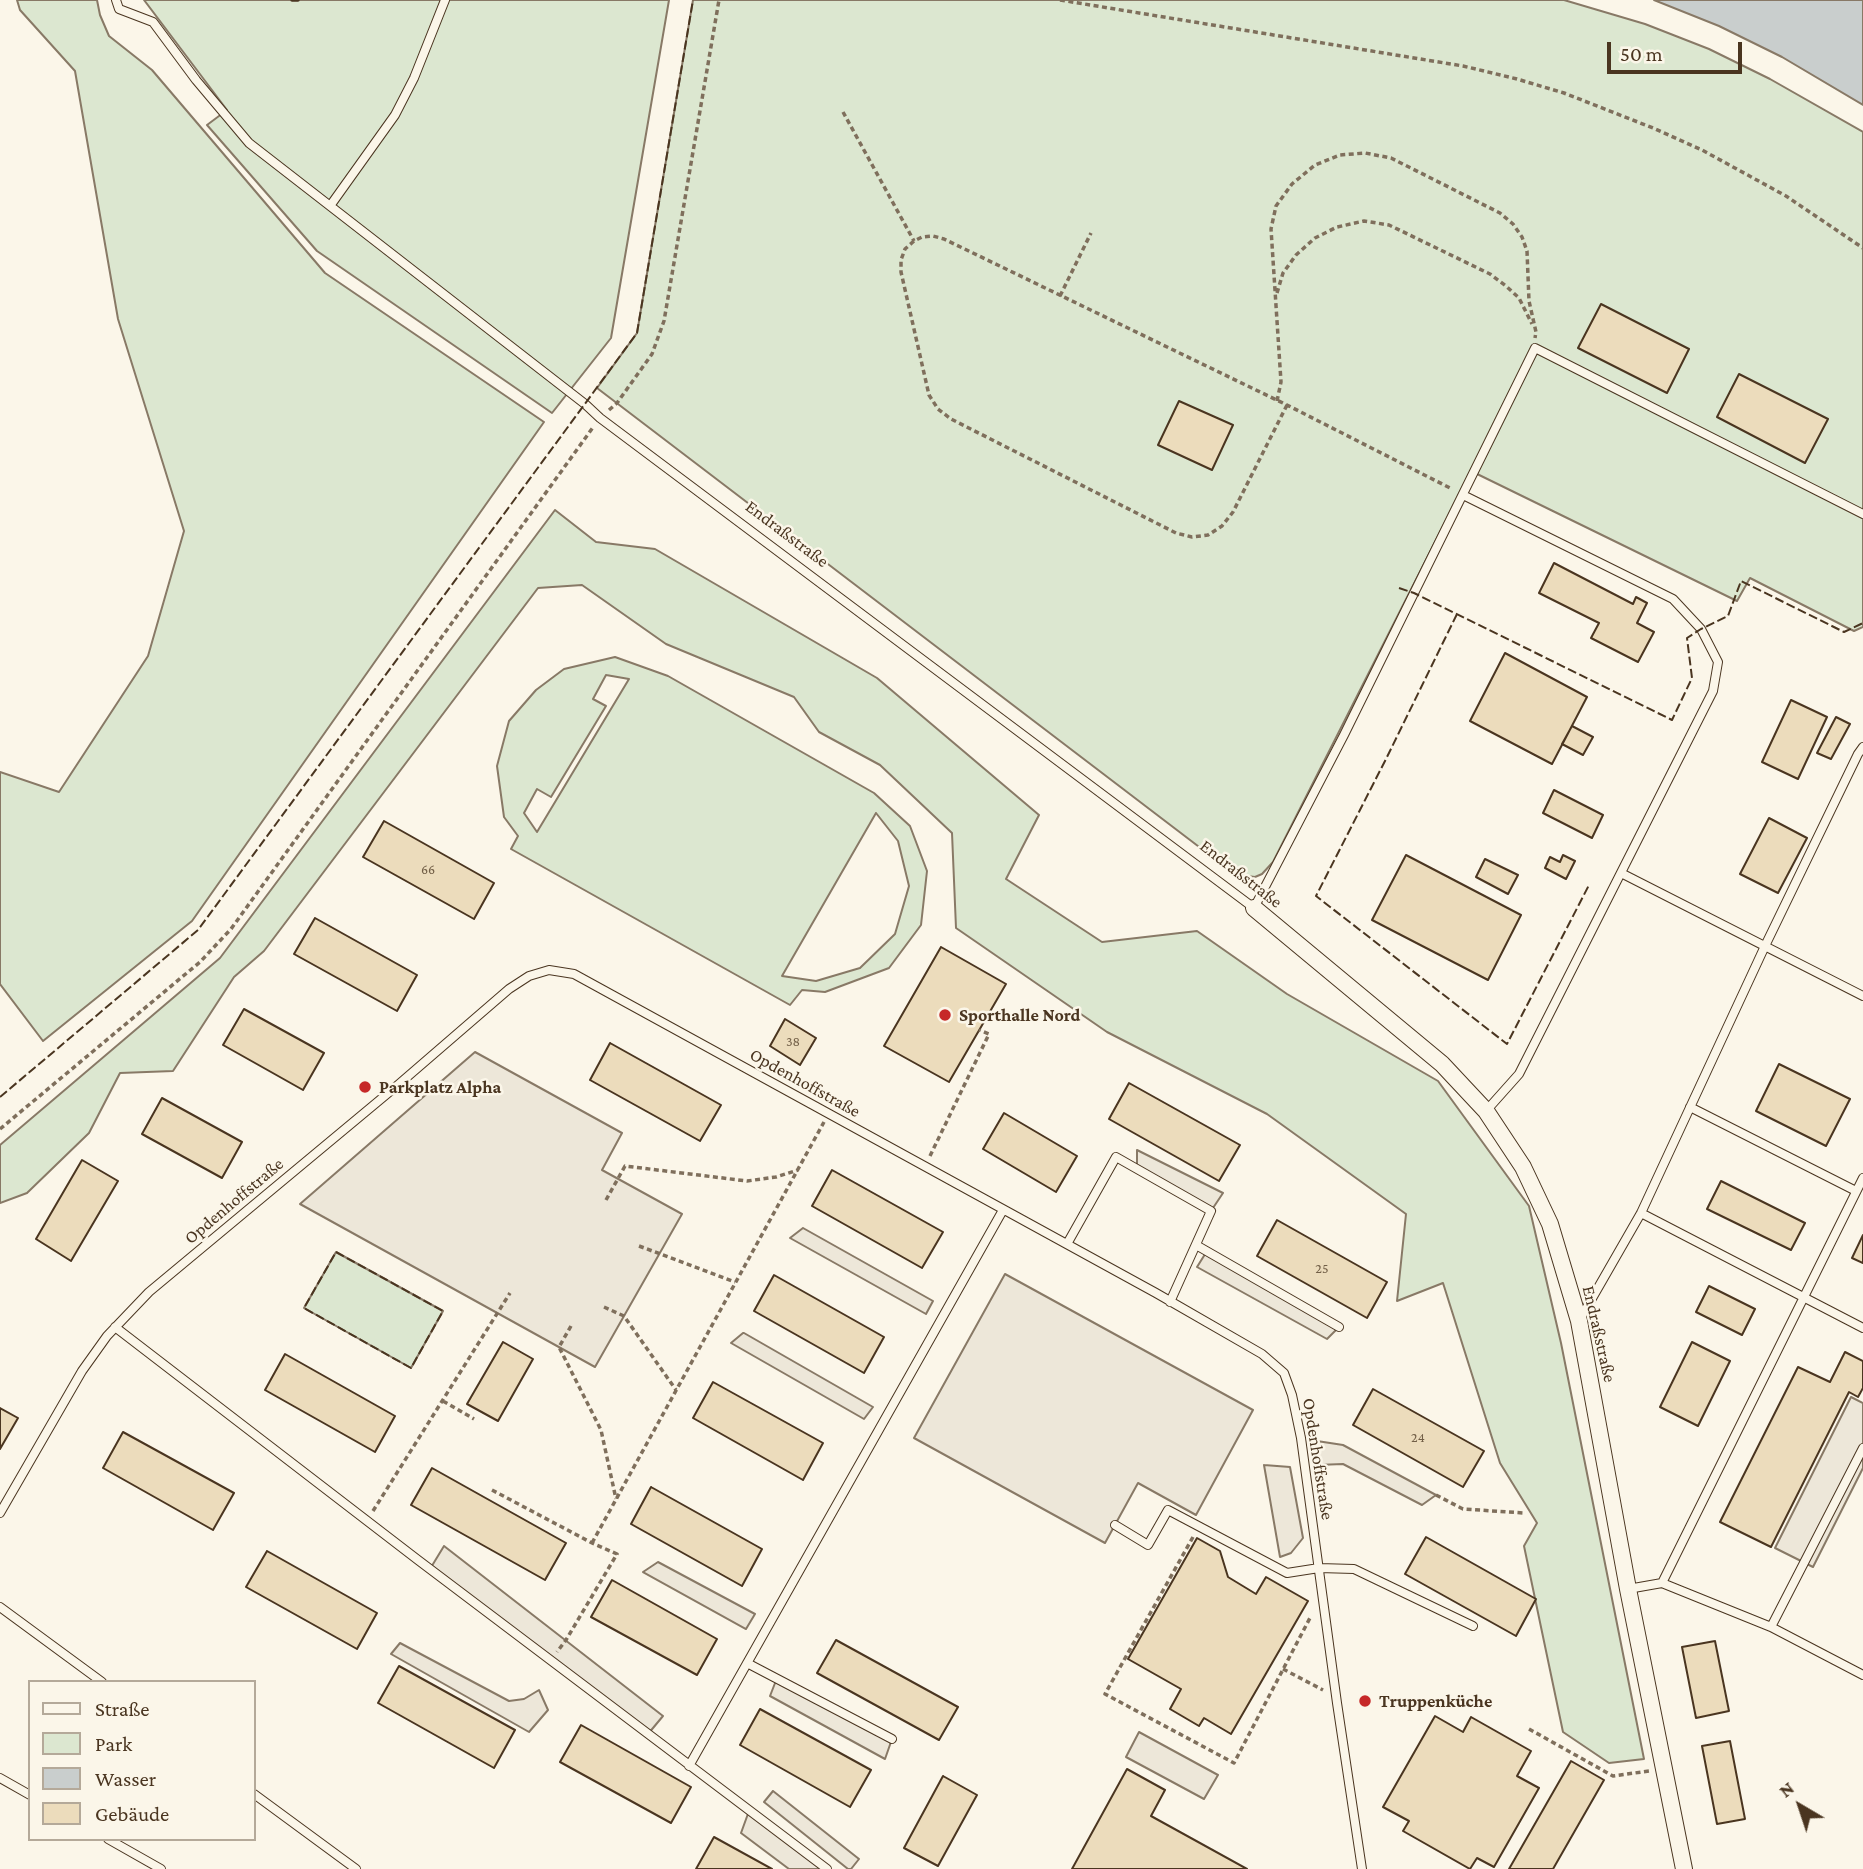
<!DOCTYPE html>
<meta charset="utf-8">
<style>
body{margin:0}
#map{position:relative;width:1863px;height:1869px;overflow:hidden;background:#fbf6e9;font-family:"Crimson Pro",serif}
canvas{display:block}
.legend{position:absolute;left:28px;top:1680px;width:228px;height:161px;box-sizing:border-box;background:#fbf6e9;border:2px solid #b4a999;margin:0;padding:9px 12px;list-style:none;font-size:21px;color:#4a3520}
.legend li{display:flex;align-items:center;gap:14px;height:35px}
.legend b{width:35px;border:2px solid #b4a999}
.north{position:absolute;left:1765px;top:1771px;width:70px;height:70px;-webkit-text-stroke:5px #fbf6e9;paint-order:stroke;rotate:321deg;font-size:19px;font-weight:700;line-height:28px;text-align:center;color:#4a3520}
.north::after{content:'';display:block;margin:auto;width:24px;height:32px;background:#4a3520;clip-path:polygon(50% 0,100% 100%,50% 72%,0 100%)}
.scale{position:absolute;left:1607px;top:42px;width:135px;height:32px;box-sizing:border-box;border:4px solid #4a3520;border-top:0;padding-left:9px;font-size:21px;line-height:24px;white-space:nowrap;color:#4a3520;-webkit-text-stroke:5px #fbf6e9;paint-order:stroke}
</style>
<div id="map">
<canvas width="1863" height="1869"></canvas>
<ul class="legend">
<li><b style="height:9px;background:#fbf6e9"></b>Straße</li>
<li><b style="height:19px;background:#dce7d0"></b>Park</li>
<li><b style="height:19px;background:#c9cecd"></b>Wasser</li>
<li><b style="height:19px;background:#ecdcbc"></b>Gebäude</li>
</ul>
<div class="north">N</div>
<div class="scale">50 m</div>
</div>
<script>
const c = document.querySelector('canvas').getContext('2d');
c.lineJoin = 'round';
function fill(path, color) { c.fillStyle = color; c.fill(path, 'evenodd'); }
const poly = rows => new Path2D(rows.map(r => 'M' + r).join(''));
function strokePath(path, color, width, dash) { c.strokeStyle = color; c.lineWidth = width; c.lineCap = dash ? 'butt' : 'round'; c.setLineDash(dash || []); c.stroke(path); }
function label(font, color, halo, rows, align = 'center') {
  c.font = font + ' "Crimson Pro",serif'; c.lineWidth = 5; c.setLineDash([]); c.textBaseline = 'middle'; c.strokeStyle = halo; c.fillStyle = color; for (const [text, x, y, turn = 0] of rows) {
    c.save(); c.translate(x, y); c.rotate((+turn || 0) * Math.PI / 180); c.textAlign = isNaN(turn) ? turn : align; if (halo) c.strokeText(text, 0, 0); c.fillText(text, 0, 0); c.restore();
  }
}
const green = poly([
 [17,0,97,0,100,15,109,36,152,70,325,273,544,422,192,921,43,1041,0,984,0,772,59,792,148,656,184,531,118,319,75,71,20,10,17,0],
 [144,0,669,0,611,338,552,413,317,251,207,125,227,110,144,0],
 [693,0,1564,0,1645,24,1709,49,1770,79,1863,132,1863,627,1854,631,1750,578,1737,601,1471,471,1273,862,1262,874,1255,877,1239,875,1232,872,597,388,637,333,693,0],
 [555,510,596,542,655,549,877,678,1039,815,1006,879,1102,942,1197,931,1287,994,1438,1081,1529,1206,1561,1343,1644,1759,1609,1763,1563,1732,1524,1546,1537,1523,1500,1463,1443,1283,1397,1301,1406,1214,1267,1114,1107,1032,956,928,952,833,880,765,819,732,794,697,666,644,582,585,538,588,264,951,234,977,173,1071,120,1073,89,1133,27,1193,0,1203,0,1145,220,958,555,510],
 [615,657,668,676,874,793,910,826,927,871,921,925,889,968,825,992,802,990,790,1005,511,849,518,836,504,817,497,766,509,721,536,690,564,669,615,657],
 [606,675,629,679,537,832,524,813,537,789,551,797,606,706,593,699,606,675],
 [876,813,898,841,909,886,895,934,860,968,816,981,782,976,876,813],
 [336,1252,443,1311,411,1368,304,1308,336,1252]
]);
const parking = poly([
 [475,1052,622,1133,602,1170,682,1214,595,1367,300,1204,475,1052],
 [1137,1150,1223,1193,1211,1211,1137,1169,1137,1150],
 [803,1228,933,1301,926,1314,790,1238,803,1228],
 [1207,1251,1339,1327,1327,1339,1197,1267,1207,1251],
 [1005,1274,1253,1410,1196,1515,1138,1483,1105,1543,914,1438,1005,1274],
 [743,1333,744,1333,873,1407,864,1419,731,1343,743,1333],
 [1851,1397,1863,1403,1863,1468,1813,1567,1775,1548,1851,1397],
 [1317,1441,1343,1445,1436,1495,1422,1505,1343,1464,1317,1465,1317,1441],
 [1264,1465,1290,1467,1303,1538,1291,1553,1280,1557,1264,1465],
 [444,1546,663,1716,648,1734,430,1569,444,1546],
 [658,1562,755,1614,746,1629,643,1572,658,1562],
 [400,1643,509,1701,524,1699,539,1690,548,1710,529,1732,391,1654,400,1643],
 [777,1678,892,1739,885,1759,770,1696,777,1678],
 [1139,1732,1218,1775,1204,1799,1126,1757,1139,1732],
 [773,1791,859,1859,851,1869,848,1869,764,1802,773,1791],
 [749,1811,827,1869,789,1869,741,1833,749,1811]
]);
const water = poly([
 [1654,0,1863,0,1863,105,1782,57,1719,26,1654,0]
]);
const building = poly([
 [1601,304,1689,349,1667,393,1578,348,1601,304],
 [1739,374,1828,419,1805,463,1717,417,1739,374],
 [1179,401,1233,425,1212,470,1158,445,1179,401],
 [1554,563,1633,604,1636,597,1647,603,1637,623,1654,632,1638,662,1591,638,1599,623,1539,593,1554,563],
 [1505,653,1587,697,1552,764,1470,721,1505,653],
 [1791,700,1827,717,1798,779,1762,762,1791,700],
 [1836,717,1850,724,1831,759,1817,753,1836,717],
 [1572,726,1593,737,1583,755,1562,744,1572,726],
 [1554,790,1603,815,1592,838,1543,813,1554,790],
 [1769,818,1807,838,1778,893,1740,874,1769,818],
 [384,821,494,883,474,919,363,857,384,821],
 [1406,855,1521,915,1488,980,1372,920,1406,855],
 [1563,855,1575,861,1566,879,1545,868,1550,857,1560,862,1563,855],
 [1485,859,1518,875,1508,894,1476,877,1485,859],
 [315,918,417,975,397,1011,294,954,315,918],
 [941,947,1006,984,949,1082,884,1046,941,947],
 [244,1009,324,1053,303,1090,223,1045,244,1009],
 [785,1019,816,1038,800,1065,770,1046,785,1019],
 [610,1043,721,1105,700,1141,590,1080,610,1043],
 [1779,1064,1850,1099,1826,1146,1756,1111,1779,1064],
 [1129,1083,1240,1145,1219,1181,1109,1119,1129,1083],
 [162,1098,242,1142,222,1178,142,1134,162,1098],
 [1004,1113,1077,1156,1056,1192,983,1149,1004,1113],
 [82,1160,118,1181,71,1261,36,1239,82,1160],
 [832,1170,943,1232,922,1268,812,1206,832,1170],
 [1721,1181,1805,1223,1791,1250,1707,1209,1721,1181],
 [1277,1220,1387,1282,1367,1318,1257,1256,1277,1220],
 [1863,1235,1863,1263,1852,1258,1863,1235],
 [774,1275,884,1337,864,1373,754,1311,774,1275],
 [1709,1286,1755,1309,1742,1335,1696,1312,1709,1286],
 [503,1342,533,1359,498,1421,467,1404,503,1342],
 [1692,1342,1730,1361,1698,1426,1660,1407,1692,1342],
 [1845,1352,1863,1361,1863,1388,1858,1397,1849,1392,1771,1547,1720,1522,1798,1367,1830,1382,1845,1352],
 [285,1354,395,1416,375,1452,265,1390,285,1354],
 [713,1382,823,1443,803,1480,693,1418,713,1382],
 [1373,1389,1484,1451,1463,1487,1353,1425,1373,1389],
 [0,1408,18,1418,0,1449,0,1408],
 [123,1432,234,1493,213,1530,103,1468,123,1432],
 [432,1468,566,1543,545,1580,411,1505,432,1468],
 [651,1487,762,1549,742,1586,631,1524,651,1487],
 [1426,1537,1536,1599,1516,1636,1405,1574,1426,1537],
 [1197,1538,1220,1551,1228,1577,1256,1594,1266,1577,1308,1601,1231,1734,1204,1718,1199,1726,1170,1709,1181,1689,1128,1659,1197,1538],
 [267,1551,377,1613,357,1649,246,1587,267,1551],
 [612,1580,717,1639,697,1675,591,1617,612,1580],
 [836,1640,958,1707,939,1740,817,1673,836,1640],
 [1715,1641,1729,1711,1696,1718,1682,1647,1715,1641],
 [399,1666,515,1730,494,1768,378,1703,399,1666],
 [760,1709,871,1770,850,1807,740,1745,760,1709],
 [1435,1716,1463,1732,1471,1717,1531,1751,1517,1776,1539,1788,1494,1867,1477,1858,1470,1869,1403,1831,1409,1821,1383,1807,1435,1716],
 [581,1725,691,1787,671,1823,560,1762,581,1725],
 [1730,1741,1745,1819,1717,1824,1702,1746,1730,1741],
 [1571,1761,1604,1780,1553,1869,1509,1869,1571,1761],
 [1127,1769,1165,1790,1151,1816,1247,1869,1072,1869,1127,1769],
 [943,1776,977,1795,938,1866,904,1848,943,1776],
 [714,1837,772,1869,696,1869,714,1837]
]);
const path = poly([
 [1060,0,1463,66,1517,79,1564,93,1653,128,1702,150,1786,196,1863,248],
 [843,112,914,241],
 [1277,293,1283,273,1296,255,1315,238,1337,227,1364,221,1389,225,1490,274,1506,286,1519,298,1532,324],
 [1060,296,1091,233],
 [1277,401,1281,382,1271,229,1276,206,1292,184,1315,165,1340,155,1365,153,1391,158,1500,213,1513,224,1522,237,1527,251,1529,301,1536,332,1535,338],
 [1287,405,1233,512,1222,526,1208,535,1192,537,1176,533,951,419,938,409,929,395,901,272,901,260,905,249,914,241,922,237,933,236,944,239,1287,405,1452,489],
 [609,410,617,403,652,354,664,321,719,0],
 [0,1129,200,962,231,929,594,426],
 [930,1156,989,1034,979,1030],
 [606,1200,625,1166,747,1181,776,1177,798,1170],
 [639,1246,735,1282],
 [604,1307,624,1316,676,1390],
 [571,1326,559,1347,601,1430,616,1499],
 [443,1401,474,1419],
 [492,1490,592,1543,617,1554,566,1640,557,1652],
 [1436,1495,1463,1509,1524,1513],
 [373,1511,510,1293],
 [1193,1537,1105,1694,1234,1763,1311,1616],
 [592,1543,824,1122],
 [1283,1669,1323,1690],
 [1529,1729,1613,1776,1649,1771]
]);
const service = poly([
 [116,0,119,9,153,22,196,80,249,143,585,404,600,418,1254,908,1344,735,1535,348,1863,514],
 [330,206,395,115,414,78,445,0],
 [1463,495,1673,599,1701,629,1718,662,1713,691,1519,1074,1486,1111],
 [1621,873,1863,996],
 [1690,1107,1856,1191],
 [1641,1213,1863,1328],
 [1067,1244,1116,1157,1211,1211,1170,1302],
 [1196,1245,1339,1327],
 [1579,1321,1641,1213,1765,946,1858,754,1863,747],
 [115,1327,418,1560,827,1869],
 [0,1513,82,1371,107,1336,149,1292,399,1084,509,989,529,976,549,970,574,974,1156,1293,1262,1354,1284,1373,1292,1395,1301,1438,1337,1703,1362,1869],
 [1115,1525,1148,1545,1168,1510,1287,1573,1319,1568,1354,1569,1473,1626],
 [1662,1583,1863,1178],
 [1628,1589,1662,1583,1771,1627,1863,1675],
 [0,1607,102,1682],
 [1771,1627,1863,1448],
 [747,1663,892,1739],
 [689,1766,1003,1210],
 [0,1778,30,1795],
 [254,1794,356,1869],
 [108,1839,161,1869]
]);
const minor = poly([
 [1254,908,1442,1064,1486,1111,1523,1167,1550,1224,1579,1321,1628,1589,1684,1869]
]);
const fence = poly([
 [1399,588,1414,593,1672,720,1692,678,1687,638,1701,629,1728,616,1741,581,1844,632,1863,623],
 [1457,614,1387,757,1316,896,1507,1044,1589,885],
 [0,1097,198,930,637,333,693,0],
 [336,1252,443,1311,411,1368,304,1308,336,1252]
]);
const wall = poly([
 [292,0,298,0]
]);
const markers = [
 [945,1015,7,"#c62828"],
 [365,1087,7,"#c62828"],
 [1365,1701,7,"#c62828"]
];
const numberNames = [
 ["66",428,870],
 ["38",793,1042],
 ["25",1322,1269],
 ["24",1418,1438]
];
const streetNames = [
 ["Endraßstraße",787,534,37],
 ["Endraßstraße",1241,874,38],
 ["Opdenhoffstraße",805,1083,29],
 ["Opdenhoffstraße",234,1201,-40],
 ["Endraßstraße",1599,1334,77],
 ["Opdenhoffstraße",1318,1459,81]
];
const poiNames = [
 ["Sporthalle Nord",959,1015],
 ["Parkplatz Alpha",379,1087],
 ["Truppenküche",1379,1701]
];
fill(green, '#dce7d0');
strokePath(green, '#887966', 2);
fill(parking, '#ede7d9');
strokePath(parking, '#887966', 2);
fill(water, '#c9cecd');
strokePath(water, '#887966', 2);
fill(building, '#ecdcbc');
strokePath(building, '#4a3520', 2);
strokePath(service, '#4a3520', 10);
strokePath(minor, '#4a3520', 18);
strokePath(path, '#7f6f5c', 3.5, [5, 3.5]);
strokePath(service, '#fbf6e9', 8);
strokePath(minor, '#fbf6e9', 16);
strokePath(fence, '#4a3520', 2, [9, 3.5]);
strokePath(wall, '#4a3520', 3.5);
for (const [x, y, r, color] of markers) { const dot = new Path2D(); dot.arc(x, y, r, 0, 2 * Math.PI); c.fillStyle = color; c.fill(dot); strokePath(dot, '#fbf6e9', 2.5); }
label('14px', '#725f47', null, numberNames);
label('18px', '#4a3520', '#fbf6e9', streetNames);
label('bold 18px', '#4a3520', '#fbf6e9', poiNames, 'left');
</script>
